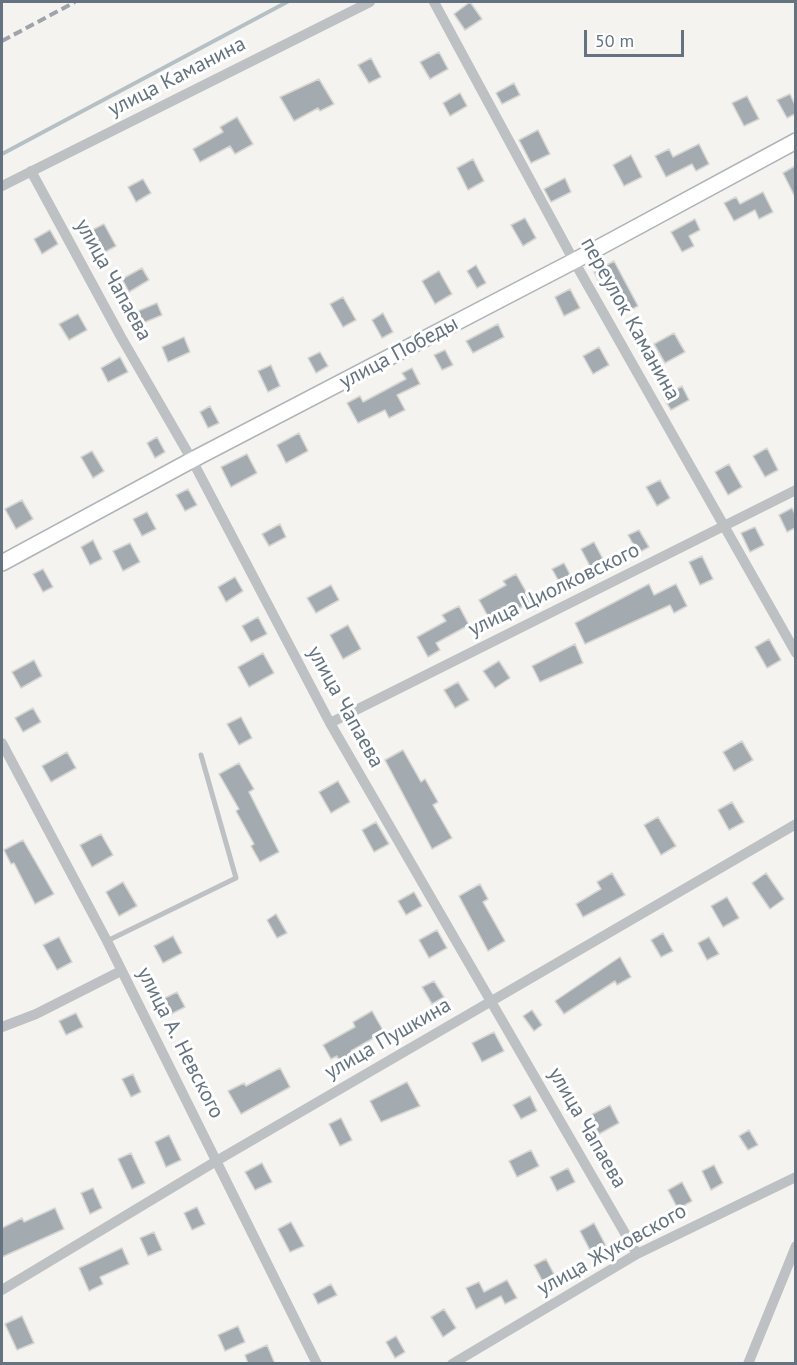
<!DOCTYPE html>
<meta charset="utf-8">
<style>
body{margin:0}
#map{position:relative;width:797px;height:1365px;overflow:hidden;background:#f4f3ef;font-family:"PT Sans",sans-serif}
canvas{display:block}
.frame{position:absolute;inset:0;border:3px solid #64737f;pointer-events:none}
.scale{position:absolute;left:584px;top:30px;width:100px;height:27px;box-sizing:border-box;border:3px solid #64737f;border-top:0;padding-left:8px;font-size:18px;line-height:21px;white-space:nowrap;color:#64737f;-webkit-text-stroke:4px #fff;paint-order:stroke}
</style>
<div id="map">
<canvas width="797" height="1365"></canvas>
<div class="frame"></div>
<div class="scale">50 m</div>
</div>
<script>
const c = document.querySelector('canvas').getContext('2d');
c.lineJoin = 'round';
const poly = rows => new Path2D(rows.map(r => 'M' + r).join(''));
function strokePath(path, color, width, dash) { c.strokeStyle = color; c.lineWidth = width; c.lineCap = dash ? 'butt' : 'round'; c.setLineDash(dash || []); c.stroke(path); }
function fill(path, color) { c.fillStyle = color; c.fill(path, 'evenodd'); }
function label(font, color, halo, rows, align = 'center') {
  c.font = font + ' "PT Sans",sans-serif'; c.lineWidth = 6; c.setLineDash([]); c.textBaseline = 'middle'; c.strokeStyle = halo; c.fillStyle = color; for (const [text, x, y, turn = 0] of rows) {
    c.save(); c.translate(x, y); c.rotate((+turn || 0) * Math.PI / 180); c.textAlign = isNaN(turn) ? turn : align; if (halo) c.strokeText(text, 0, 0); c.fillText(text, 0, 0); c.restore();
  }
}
const stream = poly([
 [2,154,287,2]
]);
const building = poly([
 [470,2,482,19,465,30,454,14,470,2],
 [439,52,448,69,430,79,420,62,439,52],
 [371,58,381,77,369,83,358,65,371,58],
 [319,79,334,104,320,111,318,108,294,121,280,97,319,79],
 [514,83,520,95,502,104,496,93,514,83],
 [460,93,467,106,450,116,443,103,460,93],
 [790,94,795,105,795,114,787,118,777,100,790,94],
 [747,96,759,119,744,126,732,103,747,96],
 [237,117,253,144,235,154,230,146,200,162,193,149,223,132,220,127,237,117],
 [538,130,550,154,531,163,519,140,538,130],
 [699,144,709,164,696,171,692,164,666,177,655,156,669,149,673,157,699,144],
 [631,155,642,177,624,186,613,165,631,155],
 [473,159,484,181,468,190,457,168,473,159],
 [795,166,795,197,783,173,795,166],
 [565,178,571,192,551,202,544,189,565,178],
 [143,179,151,193,136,202,128,187,143,179],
 [763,192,773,212,759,219,755,210,734,221,724,203,736,197,740,204,763,192],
 [525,218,536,238,523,246,511,225,525,218],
 [695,219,700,230,689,236,694,246,682,252,671,232,695,219],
 [104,224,116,246,105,252,92,230,104,224],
 [50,230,58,244,42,254,34,239,50,230],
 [614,261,638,306,621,315,606,286,602,288,594,272,614,261],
 [476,265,486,283,477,288,467,271,476,265],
 [142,268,149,280,129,292,122,279,142,268],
 [439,271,452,294,435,304,422,281,439,271],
 [570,289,580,308,564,316,555,297,570,289],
 [343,297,356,320,343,327,330,304,343,297],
 [157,303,162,315,143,323,138,311,157,303],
 [383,313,393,332,382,338,372,320,383,313],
 [78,314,87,330,69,340,59,324,78,314],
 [498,324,504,337,473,353,466,341,498,324],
 [674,333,685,352,665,363,654,344,674,333],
 [184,337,190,352,168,362,162,347,184,337],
 [599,347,609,365,593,374,583,356,599,347],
 [445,350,453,365,442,370,434,355,445,350],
 [320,352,328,366,316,373,308,358,320,352],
 [120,357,128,372,108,382,101,368,120,357],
 [271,365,280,386,268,392,258,371,271,365],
 [412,368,420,384,397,395,405,410,389,418,385,410,358,423,347,403,360,396,363,402,406,379,402,373,412,368],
 [682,386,689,400,671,410,663,397,682,386],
 [210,406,219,423,208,428,200,412,210,406],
 [299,433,308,451,286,463,277,445,299,433],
 [157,437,165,452,155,458,147,443,157,437],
 [767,448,778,470,765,477,753,456,767,448],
 [92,451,104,471,93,478,81,457,92,451],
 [247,454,257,473,231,487,221,467,247,454],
 [729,464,742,487,728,495,715,472,729,464],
 [660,480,670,498,657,506,646,487,660,480],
 [188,489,197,505,185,511,176,495,188,489],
 [22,500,33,519,16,529,5,509,22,500],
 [792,508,795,514,795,528,787,532,779,515,792,508],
 [147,512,156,529,142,536,133,519,147,512],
 [280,524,286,537,269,546,262,534,280,524],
 [755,527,764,545,750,552,741,533,755,527],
 [639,530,649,547,638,553,628,535,639,530],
 [93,540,102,559,90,565,81,547,93,540],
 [594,542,605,563,592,570,581,549,594,542],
 [130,543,140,562,123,571,113,551,130,543],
 [702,556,713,579,700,585,689,562,702,556],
 [564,563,573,580,562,587,552,569,564,563],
 [43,569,53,587,43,592,33,574,43,569],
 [516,574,532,602,491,622,479,600,506,585,503,581,516,574],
 [235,577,243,591,226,602,218,587,235,577],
 [649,584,654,595,676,584,687,606,674,613,670,605,585,644,575,623,649,584],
 [331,585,339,600,316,613,307,598,331,585],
 [459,606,469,625,436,643,440,650,428,657,417,637,446,621,442,615,459,606],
 [258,617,267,634,251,642,242,626,258,617],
 [348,625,361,649,343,659,330,635,348,625],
 [769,639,781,660,767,668,755,647,769,639],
 [575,644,583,663,540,682,532,666,575,644],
 [263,653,274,673,249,687,238,667,263,653],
 [34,660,42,676,21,688,12,672,34,660],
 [499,661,510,678,495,688,483,671,499,661],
 [458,682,469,700,455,708,444,690,458,682],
 [33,708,41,722,23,732,15,718,33,708],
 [241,717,252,738,239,745,227,724,241,717],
 [742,741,753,760,734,771,723,752,742,741],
 [403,750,421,782,425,779,438,802,433,805,452,838,432,849,385,760,403,750],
 [67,752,76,768,51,782,42,766,67,752],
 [239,763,254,789,249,792,279,852,260,862,251,846,254,844,236,811,239,809,219,774,239,763],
 [338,781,350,802,331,813,319,792,338,781],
 [732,802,744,822,729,830,718,810,732,802],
 [658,817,676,846,661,855,644,825,658,817],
 [376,822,389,844,374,852,362,830,376,822],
 [101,834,113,855,92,867,80,845,101,834],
 [23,840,54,894,35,904,14,863,11,864,4,850,23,840],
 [612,873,625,895,583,917,576,904,601,889,597,882,612,873],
 [766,873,784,899,770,909,752,883,766,873],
 [123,882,137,906,119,916,106,892,123,882],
 [480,884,488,899,483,902,505,941,488,951,459,896,480,884],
 [414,892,422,906,406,915,398,901,414,892],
 [727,897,739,918,723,927,711,906,727,897],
 [276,914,287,933,277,938,267,920,276,914],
 [437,930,447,948,429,958,419,940,437,930],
 [663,933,673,951,661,957,651,940,663,933],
 [173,936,182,953,163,963,154,946,173,936],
 [59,937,72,962,57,970,43,945,59,937],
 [709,937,719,954,707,960,698,943,709,937],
 [620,957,631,977,617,985,615,981,564,1014,555,1001,620,957],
 [434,981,444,997,432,1004,422,987,434,981],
 [177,992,185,1007,167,1016,159,1001,177,992],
 [532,1010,542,1025,534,1031,523,1016,532,1010],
 [372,1011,384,1032,351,1051,353,1055,340,1062,337,1056,331,1059,323,1045,355,1027,353,1022,372,1011],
 [76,1013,83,1027,66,1035,59,1021,76,1013],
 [494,1032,504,1051,482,1062,472,1043,494,1032],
 [280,1068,290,1087,241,1114,228,1091,244,1083,246,1086,280,1068],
 [133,1074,141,1092,131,1097,122,1079,133,1074],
 [407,1082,420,1106,381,1122,370,1101,407,1082],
 [530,1096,537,1111,521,1119,513,1105,530,1096],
 [610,1105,619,1123,599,1134,589,1116,610,1105],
 [341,1118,352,1140,340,1146,329,1124,341,1118],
 [749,1130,758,1145,748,1150,739,1136,749,1130],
 [169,1135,181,1160,166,1167,155,1142,169,1135],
 [531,1150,539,1166,517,1177,509,1161,531,1150],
 [131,1153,145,1183,132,1189,118,1159,131,1153],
 [262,1163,272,1182,255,1190,245,1172,262,1163],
 [714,1165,723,1183,711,1190,702,1171,714,1165],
 [568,1168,575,1182,557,1191,550,1177,568,1168],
 [682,1182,692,1201,678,1209,668,1190,682,1182],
 [93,1188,102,1208,90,1214,81,1193,93,1188],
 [197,1207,205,1224,192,1230,184,1213,197,1207],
 [55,1208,64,1229,2,1257,2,1228,22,1218,24,1222,55,1208],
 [291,1222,304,1246,290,1252,278,1229,291,1222],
 [594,1223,606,1246,592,1254,580,1231,594,1223],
 [154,1232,162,1250,148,1256,140,1238,154,1232],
 [122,1248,129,1264,100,1277,103,1284,89,1291,79,1268,122,1248],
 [546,1259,556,1278,544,1284,534,1265,546,1259],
 [507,1280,517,1298,505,1304,501,1296,476,1309,466,1288,479,1282,484,1292,507,1280],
 [331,1284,337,1295,318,1304,313,1294,331,1284],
 [444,1309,456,1328,443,1337,431,1317,444,1309],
 [22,1316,34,1343,17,1350,5,1324,22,1316],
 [238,1326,245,1342,225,1351,218,1335,238,1326],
 [396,1336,405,1352,395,1358,386,1342,396,1336],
 [267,1345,275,1364,248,1364,245,1355,267,1345]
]);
const lane = poly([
 [107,941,236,878,201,755]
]);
const street = poly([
 [434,2,574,261,796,653],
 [31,171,121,337,192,460,330,723,637,1254],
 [2,186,370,2],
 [330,723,796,490],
 [2,743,107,941,317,1364],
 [2,1027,36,1014,121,971],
 [2,1290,218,1160,796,824],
 [452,1364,637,1254,796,1177],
 [748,1364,796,1246]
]);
const secondary = poly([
 [2,563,192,460,574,261,796,141]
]);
const rail = poly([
 [2,41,75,2]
]);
const streetNames = [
 ["улица Каманина",177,77,-27],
 ["улица Чапаева",113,280,61],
 ["переулок Каманина",630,319,61],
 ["улица Победы",399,353,-28],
 ["улица Циолковского",554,590,-26],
 ["улица Чапаева",345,707,61],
 ["улица Пушкина",388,1039,-30],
 ["улица А. Невского",180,1043,63],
 ["улица Чапаева",587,1128,60],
 ["улица Жуковского",612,1250,-29]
];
strokePath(stream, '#b5c0c5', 4);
fill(building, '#a3abb0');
strokePath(building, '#d5d5d2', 1.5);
strokePath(secondary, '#afb4b8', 18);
strokePath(lane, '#bdc1c4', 5);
strokePath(street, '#bdc1c4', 10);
strokePath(secondary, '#fff', 15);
strokePath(rail, '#9ea4a9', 4, [9, 4.5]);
label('21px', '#64737f', '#fff', streetNames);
</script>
